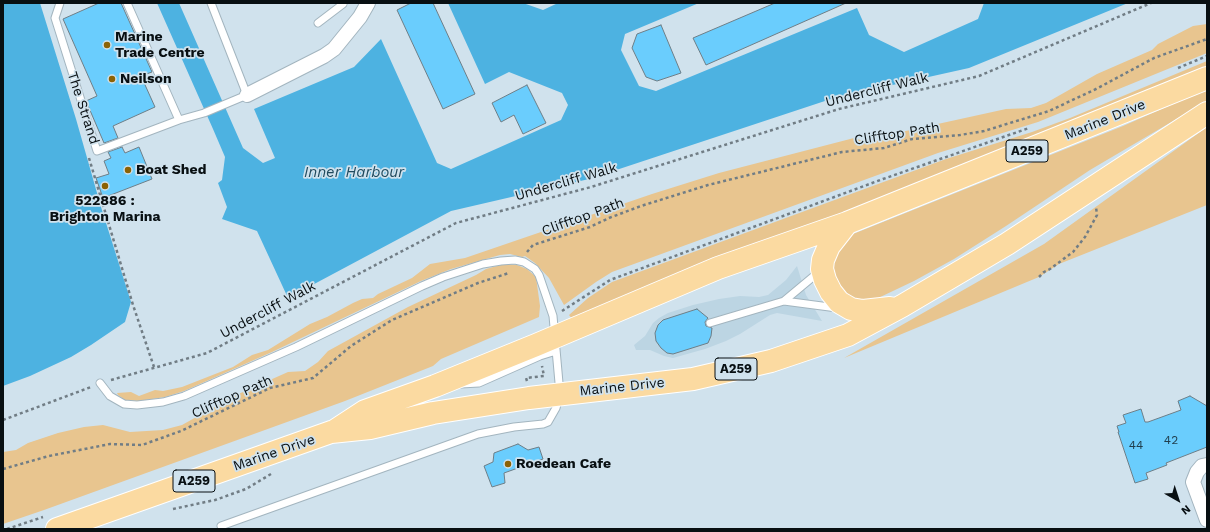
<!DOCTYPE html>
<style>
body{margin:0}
#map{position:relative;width:1210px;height:532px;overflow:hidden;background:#d0e2ed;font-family:"Work Sans",sans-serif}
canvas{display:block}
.frame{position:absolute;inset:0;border:4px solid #080f12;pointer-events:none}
.north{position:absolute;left:1158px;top:480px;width:40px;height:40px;-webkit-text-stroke:3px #d0e2ed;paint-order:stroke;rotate:141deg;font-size:11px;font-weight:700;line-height:16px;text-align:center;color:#080f12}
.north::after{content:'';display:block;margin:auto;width:14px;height:18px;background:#080f12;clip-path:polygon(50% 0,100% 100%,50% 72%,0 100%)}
</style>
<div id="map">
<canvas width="1210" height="532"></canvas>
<div class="frame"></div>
<div class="north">N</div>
</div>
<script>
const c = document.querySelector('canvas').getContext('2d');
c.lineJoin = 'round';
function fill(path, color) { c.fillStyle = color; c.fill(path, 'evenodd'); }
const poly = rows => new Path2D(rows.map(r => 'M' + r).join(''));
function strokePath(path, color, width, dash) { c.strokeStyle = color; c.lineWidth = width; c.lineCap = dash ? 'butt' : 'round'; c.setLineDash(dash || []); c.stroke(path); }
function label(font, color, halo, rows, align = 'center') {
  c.font = font + ' "Work Sans",sans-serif'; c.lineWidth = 3.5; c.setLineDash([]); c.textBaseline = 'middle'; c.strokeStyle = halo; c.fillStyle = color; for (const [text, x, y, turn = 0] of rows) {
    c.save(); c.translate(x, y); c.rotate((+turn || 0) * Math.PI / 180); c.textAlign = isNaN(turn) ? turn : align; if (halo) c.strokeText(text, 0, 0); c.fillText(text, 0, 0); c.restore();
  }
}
const built = poly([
 [797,266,806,295,822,321,777,313,770,315,740,334,726,341,705,349,680,356,673,358,664,356,650,350,636,350,634,345,645,336,653,323,659,318,668,313,693,305,719,299,740,296,759,297,768,295,786,280]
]);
const green = poly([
 [1207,24,1207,53,1038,122,938,153,612,272,596,282,564,305,549,278,535,263,525,256,522,257,510,254,500,255,451,269,421,281,272,352,184,391,165,397,139,401,125,400,118,395,117,393,131,392,139,396,155,390,163,391,182,387,233,367,252,355,268,350,310,324,327,317,353,303,362,299,373,298,378,294,412,278,430,264,465,258,652,194,719,173,854,138,867,142,884,140,892,134,1006,109,1031,108,1046,103,1097,74,1152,50,1158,44,1193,26],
 [1207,61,1207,71,572,319,569,315,588,298,612,282,946,159,1032,132,1070,118],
 [1207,89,1207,101,1090,170,1006,226,954,259,914,281,874,300,865,302,848,297,831,277,836,247,848,236,1123,126],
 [1207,127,1207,205,1059,264,1039,277,844,358,1044,244],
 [504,264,517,265,527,269,536,277,540,306,539,317,441,359,433,366,345,401,44,510,3,524,3,452,16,450,28,443,58,433,84,427,103,425,130,432,163,430,182,425,234,396,288,372,305,371,318,362,328,351,408,307,476,275,486,269]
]);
const water = poly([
 [3,3,40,3,76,119,101,207,131,302,125,322,91,345,71,357,30,376,3,386],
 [157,3,179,3,243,148,263,163,275,158,254,109,354,67,381,39,437,163,451,169,561,120,568,105,562,93,509,72,485,84,448,3,523,3,543,10,558,3,699,3,625,34,621,50,639,86,656,91,857,8,869,35,904,52,978,19,984,3,1128,3,969,68,834,98,589,179,451,211,288,298,257,231,222,219,227,207,218,183,222,180,225,157,213,129]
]);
const building = poly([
 [99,3,121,3,152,72,141,76,155,107,113,126,118,138,104,143,86,101,97,96,63,19,99,3],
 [411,3,433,3,475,94,443,109,397,10,411,3],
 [775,3,846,3,706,65,693,38,775,3],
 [661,25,681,73,657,81,646,77,632,48,637,34,661,25],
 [527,85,546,123,523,134,514,115,501,122,492,103,527,85],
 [122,147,125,153,139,147,152,179,103,198,96,178,109,174,104,161,111,158,108,152,122,147],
 [697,309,708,318,705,322,706,326,712,328,711,336,708,343,673,354,667,353,661,348,656,341,655,333,658,325,663,320,697,309],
 [1190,396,1207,406,1207,447,1166,463,1167,465,1146,473,1148,479,1135,483,1118,432,1119,432,1117,426,1126,423,1123,415,1141,409,1145,422,1148,422,1181,410,1178,401,1190,396],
 [518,444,528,450,539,447,543,459,504,473,505,483,492,487,484,466,493,462,494,453,518,444]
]);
const path = poly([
 [1178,68,1207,56],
 [89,158,133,305,154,367],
 [527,252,533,245,590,227,609,218,641,206,708,185,842,152,884,148,912,139,960,135,984,131,1049,111,1096,89,1154,58,1207,39],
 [1039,277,1044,272,1050,269,1073,252,1085,237,1097,215,1096,207],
 [562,311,610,280,883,179,1029,128],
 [111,380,207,353,456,223,591,187,839,109,979,76,1151,3],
 [527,381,526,378,544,376,542,366],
 [3,420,91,387],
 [3,469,49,456,110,444,142,445,181,431,270,388,313,378,351,346,392,320,478,283,509,273],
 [173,509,215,500,246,489,271,474],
 [7,529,43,517]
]);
const service = poly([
 [60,3,55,18,97,151,179,120,204,113,247,95,211,3],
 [127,3,179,120],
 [318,23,343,4],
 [784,301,837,308],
 [710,323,784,301,820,271],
 [100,383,110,396,124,404,137,405,163,402,184,396,296,347,422,286,443,277,483,264,501,261,515,260,524,262,535,269,539,275,553,316,560,394,556,408,548,422,543,424,514,427,478,434,221,526],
 [461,384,479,383,540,356,556,351]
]);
const minor = poly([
 [247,95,324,56,334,49,360,17,368,3],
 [1207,465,1202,466,1197,472,1193,482,1207,520]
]);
const primary = poly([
 [847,223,829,246,823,260,822,269,825,280,831,292,839,302,851,309,863,311,890,308],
 [336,430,365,411,435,386,536,345,718,268,847,223,1207,78],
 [57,529,331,432,370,428,433,413,529,398,693,379,771,361,848,335,902,306,1007,244,1207,113]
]);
const markers = [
 [107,45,4,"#8c6204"],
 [112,79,4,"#8c6204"],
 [128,170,4,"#8c6204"],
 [105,186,4,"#8c6204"],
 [508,464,4,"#8c6204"]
];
const numberNames = [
 ["42",1171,440],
 ["44",1136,445]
];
const shields = [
 [1027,151,42],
 [736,369,42],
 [194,481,42]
];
const shieldNames = [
 ["A259",1027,151],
 ["A259",736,369],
 ["A259",194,481]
];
const poiNames = [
 ["Marine",115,37],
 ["Trade Centre",115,53],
 ["Neilson",120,79],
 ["Boat Shed",136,170],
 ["522886 :",105,201,"center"],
 ["Brighton Marina",105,217,"center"],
 ["Roedean Cafe",516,464]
];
const streetNames = [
 ["Undercliff Walk",877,90,-14],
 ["The Strand",83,108,72],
 ["Marine Drive",1105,120,-22],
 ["Clifftop Path",897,134,-9],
 ["Undercliff Walk",566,182,-16],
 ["Clifftop Path",583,217,-20],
 ["Undercliff Walk",268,310,-28],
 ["Marine Drive",622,387,-6],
 ["Clifftop Path",232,397,-24],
 ["Marine Drive",274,453,-19]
];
const waterNames = [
 ["Inner Harbour",354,173]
];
fill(built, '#bcd5e3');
fill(green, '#e8c58f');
fill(water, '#4db2e1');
fill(building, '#6acdfd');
strokePath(building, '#6d7e87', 1);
strokePath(service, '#a3b5bf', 9);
strokePath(minor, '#a3b5bf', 16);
strokePath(primary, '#fff', 24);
strokePath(path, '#717d85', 2.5, [3, 3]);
strokePath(service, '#fff', 7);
strokePath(minor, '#fff', 14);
strokePath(primary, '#fbdaa1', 22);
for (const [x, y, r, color] of markers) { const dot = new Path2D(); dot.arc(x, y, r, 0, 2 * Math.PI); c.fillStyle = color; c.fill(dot); strokePath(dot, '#d0e2ed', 1.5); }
label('12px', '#203e4d', null, numberNames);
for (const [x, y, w] of shields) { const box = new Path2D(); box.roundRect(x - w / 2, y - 11, w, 22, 3); c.fillStyle = '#d0e2ed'; c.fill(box); strokePath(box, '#080f12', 1); }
label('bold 13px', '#080f12', null, shieldNames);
label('bold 14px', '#080f12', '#d0e2ed', poiNames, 'left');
label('14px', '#080f12', '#d0e2ed', streetNames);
label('italic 15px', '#204a5e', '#d0e2ed', waterNames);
</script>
